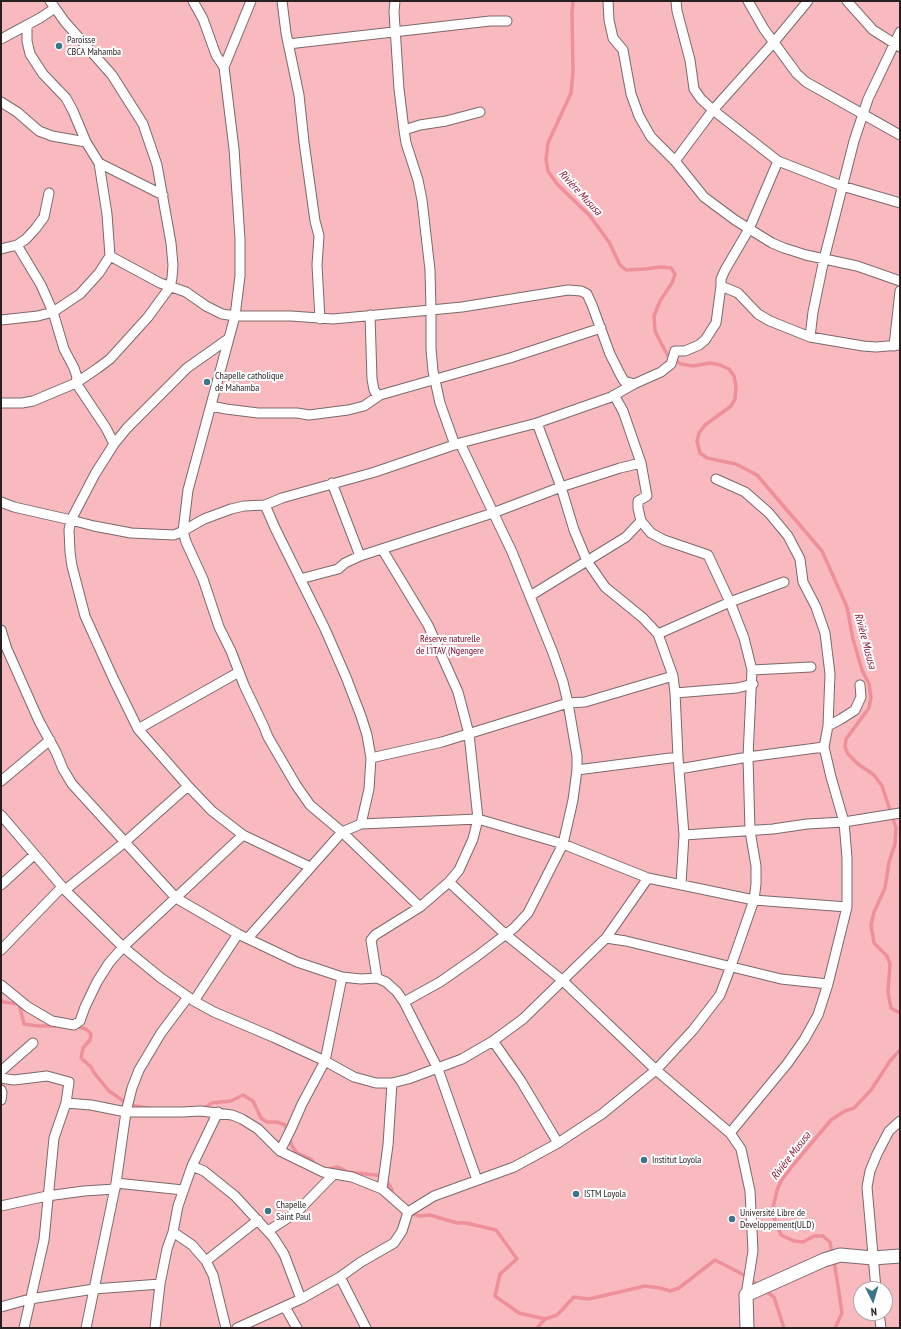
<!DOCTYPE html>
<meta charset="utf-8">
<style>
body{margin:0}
#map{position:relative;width:901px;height:1329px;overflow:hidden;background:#fde6e7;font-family:"PT Sans Narrow",sans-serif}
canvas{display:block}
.frame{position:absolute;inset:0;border:2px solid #271f20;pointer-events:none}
.north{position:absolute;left:853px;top:1281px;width:40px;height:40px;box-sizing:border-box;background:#fff;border:1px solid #a9a5a6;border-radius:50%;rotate:175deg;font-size:11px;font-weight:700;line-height:16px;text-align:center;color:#271f20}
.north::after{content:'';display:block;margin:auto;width:14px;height:18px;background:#39758c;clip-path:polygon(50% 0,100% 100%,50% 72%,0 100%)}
</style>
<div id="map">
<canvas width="901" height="1329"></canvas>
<div class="frame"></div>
<div class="north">N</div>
</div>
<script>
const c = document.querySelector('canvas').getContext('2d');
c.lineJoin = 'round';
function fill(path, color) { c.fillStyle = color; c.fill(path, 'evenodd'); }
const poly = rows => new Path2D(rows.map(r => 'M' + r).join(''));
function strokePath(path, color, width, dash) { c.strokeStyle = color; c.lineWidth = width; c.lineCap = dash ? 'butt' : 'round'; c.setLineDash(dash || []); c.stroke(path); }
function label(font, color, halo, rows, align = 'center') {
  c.font = font + ' "PT Sans Narrow",sans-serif'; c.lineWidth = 4; c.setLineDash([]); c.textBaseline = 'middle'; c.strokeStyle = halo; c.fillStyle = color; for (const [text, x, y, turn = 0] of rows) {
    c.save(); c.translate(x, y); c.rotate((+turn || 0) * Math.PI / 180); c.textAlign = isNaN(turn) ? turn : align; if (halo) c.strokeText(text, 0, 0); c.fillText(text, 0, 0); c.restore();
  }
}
const green = poly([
 [1,1,900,1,900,1328,1,1328],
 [861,1289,885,1289,885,1313,861,1313]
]);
const stream = poly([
 [573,1,572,13,573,72,571,93,548,143,546,159,548,171,557,184,590,216,609,242,620,265,626,270,645,269,661,267,671,268,675,274,672,283,660,301,654,316,655,331,661,343,668,356,681,364,693,366,710,363,720,365,729,369,734,376,736,387,735,399,731,406,705,425,699,433,697,441,700,453,707,458,736,464,757,475,822,551,847,607,853,639,862,670,869,684,871,697,869,708,846,739,845,747,848,754,858,764,874,775,882,786,896,828,895,844,889,862,885,888,874,912,871,925,874,943,887,956,890,964,888,992,891,1008,900,1013],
 [1,1000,3,1002,19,1004,24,1024,38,1026,56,1026],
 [74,1026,86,1029,91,1034,90,1040,83,1048,81,1058,91,1067,95,1074,109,1091,129,1105,149,1108],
 [201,1110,212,1103,231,1101,243,1095,253,1101,261,1118,267,1122,277,1122,285,1125,292,1146,297,1153,311,1159,316,1166],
 [327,1169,338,1167,348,1172,384,1176,392,1190,391,1195],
 [409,1213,420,1216,430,1215,457,1223,466,1223,496,1230,517,1259,500,1274,495,1296,519,1313,545,1319,557,1315,574,1297,589,1299,645,1286,660,1288,670,1291,679,1288,715,1260,744,1275,759,1286],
 [832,1254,830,1242,823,1236,814,1236,803,1242,794,1241,781,1235,774,1218,773,1208,777,1190,781,1181,793,1165,831,1120,845,1111,854,1108,871,1090,890,1061,900,1050],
 [834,1260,842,1313,835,1328],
 [764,1290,774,1297,784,1328],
 [537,1328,545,1319]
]);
const street = poly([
 [193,1,203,19,216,55,224,67,234,149,240,239,240,276,235,316,188,490,183,531,186,542,203,579,219,627,231,651,244,685,264,727,268,737,296,785,310,805,342,832,420,907],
 [282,1,286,33,299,95,304,142,315,221,319,236,317,265,320,319],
 [395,1,394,12,399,89,404,130,406,143,418,180,422,200,430,270,431,310,431,349,433,371,440,403,455,445],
 [608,1,609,20,613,38,623,50,631,94,639,116,651,137,675,161,704,197,735,220,772,243,784,248,806,255,857,266,900,281],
 [676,1,677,11,690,60,694,89,701,99,713,110,778,161,842,186,900,203],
 [748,1,764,29,797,74,806,82,900,135],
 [847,1,873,30,900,47],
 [1,39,40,18,55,8],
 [288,44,490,21,507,21],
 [224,67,251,1],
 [1,102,17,112,39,131,52,136,86,142],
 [404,130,420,125,446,121,480,112],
 [675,161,713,110,774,42,808,1],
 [778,161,749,229,725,270,721,279,721,286,738,293,758,314,770,321,810,337,863,346,876,347,900,345],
 [99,163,163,195],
 [17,245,41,285,53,312,64,349,74,368,77,377,76,383,106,428,114,444],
 [1,249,17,245,26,239,36,228,44,217,49,193],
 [110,256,160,283,186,292,206,306,222,314,235,316,291,316,333,319,431,310,462,307,568,290,581,291,587,294,592,305,610,354,620,374,624,381,634,384],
 [370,315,372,379,374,390,378,396],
 [1,320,38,316,53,312,80,294,99,273,110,256,107,214,99,163,86,142,73,111,66,98,43,74,30,54,27,41,27,25],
 [810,337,813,312,824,259,854,141,868,99,900,32],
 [228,339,187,368,127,428,114,444,95,474,71,520,69,530,70,552,72,566,85,616,114,680,138,729,188,786,212,811,243,835,310,867],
 [894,346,900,291],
 [1,403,22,403,33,401,76,383,98,368,110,359,148,317,170,287,172,278,173,265,171,243,157,165,143,124,112,75,65,22,50,1],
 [211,406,226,409,258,413,297,413,309,415,348,410,364,406,380,395,510,358,601,328],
 [537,423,561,487,574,530,587,561,605,587,643,618,658,634,673,676,675,693,678,757,684,835,681,884],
 [716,479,745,492,769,513,788,536,800,559,803,582,816,607,825,633,830,674,828,726,824,747,831,777,844,822,847,858,847,907,828,984,818,1015,804,1040,787,1064,730,1133],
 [332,483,360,556],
 [1,502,14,507,71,520,94,526,131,533,174,535,183,531,204,519,231,509,244,506,265,505,282,498,307,491,375,472,460,443,537,423,611,397,634,384,661,372,671,364,675,351,685,351,699,345,705,340,716,323,721,286],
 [265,505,275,528,325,629,346,677,361,716,367,735,371,758,369,789,361,824],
 [300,579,338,569,345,563,360,556,493,513,561,487,620,468,641,463],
 [530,596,626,537,641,521],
 [1,630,7,649,39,721,56,752,63,769,72,784,176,898,238,934,297,962,342,977,361,979,377,978,386,982,397,992,404,1002,438,1069,477,1180],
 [658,634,730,602,784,582],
 [752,670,811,667],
 [675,693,737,688,753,684],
 [828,726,841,719,855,710,861,697,860,685],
 [138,729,239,672],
 [371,758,442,742,568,703,585,702,673,676],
 [679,769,748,757,824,747],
 [577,770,678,757],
 [1,781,50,740],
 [1,815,65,890,123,947,161,978,194,1001,214,1012,273,1037,325,1061,354,1077,376,1083,392,1083,408,1079,462,1059,493,1041,523,1019,606,938,648,878],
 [684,835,773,829,807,824,844,822,900,813],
 [449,882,505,934,562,980,656,1070,730,1133,741,1149,750,1191,753,1251,746,1295],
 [1,885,34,855],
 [65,890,125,842,188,786],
 [248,938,342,832,361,824,478,819,563,844,648,878,754,900,847,907],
 [606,938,626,941,781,979,828,984],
 [1,950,62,887],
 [377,978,371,940,375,935,420,907,449,882,459,870,473,839,478,819,469,734,458,692,428,625,382,549],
 [1,985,28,1007,52,1021,74,1025,80,1021,85,1007,97,982,109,963,123,947,243,835],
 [194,1001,238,934],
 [404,1002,440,982,476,957,514,928,528,913,563,844,573,800,577,770,577,756,568,703,563,682,553,653,512,552,460,443],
 [493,1041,521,1081,558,1143],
 [1,1071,33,1043],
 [1,1078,14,1080,47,1076,69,1082,66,1103,91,1105,126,1112,182,1112,201,1111,232,1115,242,1119,258,1129,280,1151,323,1172,352,1177,382,1189,408,1212],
 [1,1090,2,1093,1,1100],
 [280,1151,291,1129,302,1104,325,1061,342,977],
 [192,1166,204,1171,235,1196,273,1237,284,1254,301,1299],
 [116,1183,183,1190],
 [382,1189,388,1145,392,1083],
 [1,1206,47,1196,84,1191,115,1189],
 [268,1231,297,1212,334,1174],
 [173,1232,192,1245,206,1261,213,1275,226,1328],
 [206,1261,258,1220],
 [340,1277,366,1328],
 [876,1289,867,1187,870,1171,877,1154,889,1131,900,1121],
 [1,1307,30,1299,94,1289,160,1284],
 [285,1307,297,1328],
 [879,1313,881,1328],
 [24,1328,44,1240,54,1138,66,1103],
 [86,1328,116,1183,126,1112,132,1088,139,1070,161,1033,188,997],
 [155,1328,160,1284,167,1249,173,1232,178,1206,192,1166,218,1112],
 [237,1328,301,1299,340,1277,361,1262,394,1243,402,1231,408,1212,434,1196,514,1167,558,1143,602,1114,656,1070,693,1030,720,995,731,966,754,900,756,884,756,866,750,831,748,757,752,670,744,638,730,602,708,555,664,540,651,533,641,521,638,508,638,501,647,496,641,463,623,411,614,395]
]);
const secondary = poly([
 [747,1328,746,1295,824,1260,840,1255,873,1258,900,1256]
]);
const markers = [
 [59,46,4,"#39758c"],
 [207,382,4,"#39758c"],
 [644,1160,4,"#39758c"],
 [576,1194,4,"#39758c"],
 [268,1211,4,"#39758c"],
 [732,1219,4,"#39758c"]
];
const poiNames = [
 ["Paroisse",67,40],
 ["CBCA Mahamba",67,52],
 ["Chapelle catholique",215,376],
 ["de Mahamba",215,388],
 ["Institut Loyola",652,1160],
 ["ISTM Loyola",584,1194],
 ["Chapelle",276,1205],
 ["Saint Paul",276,1217],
 ["Université Libre de",740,1213],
 ["Developpement(ULD)",740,1225]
];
const parkNames = [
 ["Réserve naturelle",450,639],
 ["de l'ITAV (Ngengere",450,651]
];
const waterNames = [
 ["Rivière Mususa",580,193,47],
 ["Rivière Mususa",865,641,75],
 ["Rivière Mususa",791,1156,-52]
];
fill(green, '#f9babf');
strokePath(stream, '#ee8f9a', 3.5);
strokePath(street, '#7c686a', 11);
strokePath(secondary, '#7c686a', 15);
strokePath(street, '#fff', 9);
strokePath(secondary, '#fff', 13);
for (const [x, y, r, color] of markers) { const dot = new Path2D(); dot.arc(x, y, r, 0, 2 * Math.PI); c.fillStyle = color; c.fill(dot); strokePath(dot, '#fff', 1.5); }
label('10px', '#271f20', '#fff', poiNames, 'left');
label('10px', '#770026', '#fff', parkNames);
label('italic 11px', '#861532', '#fff', waterNames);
</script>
